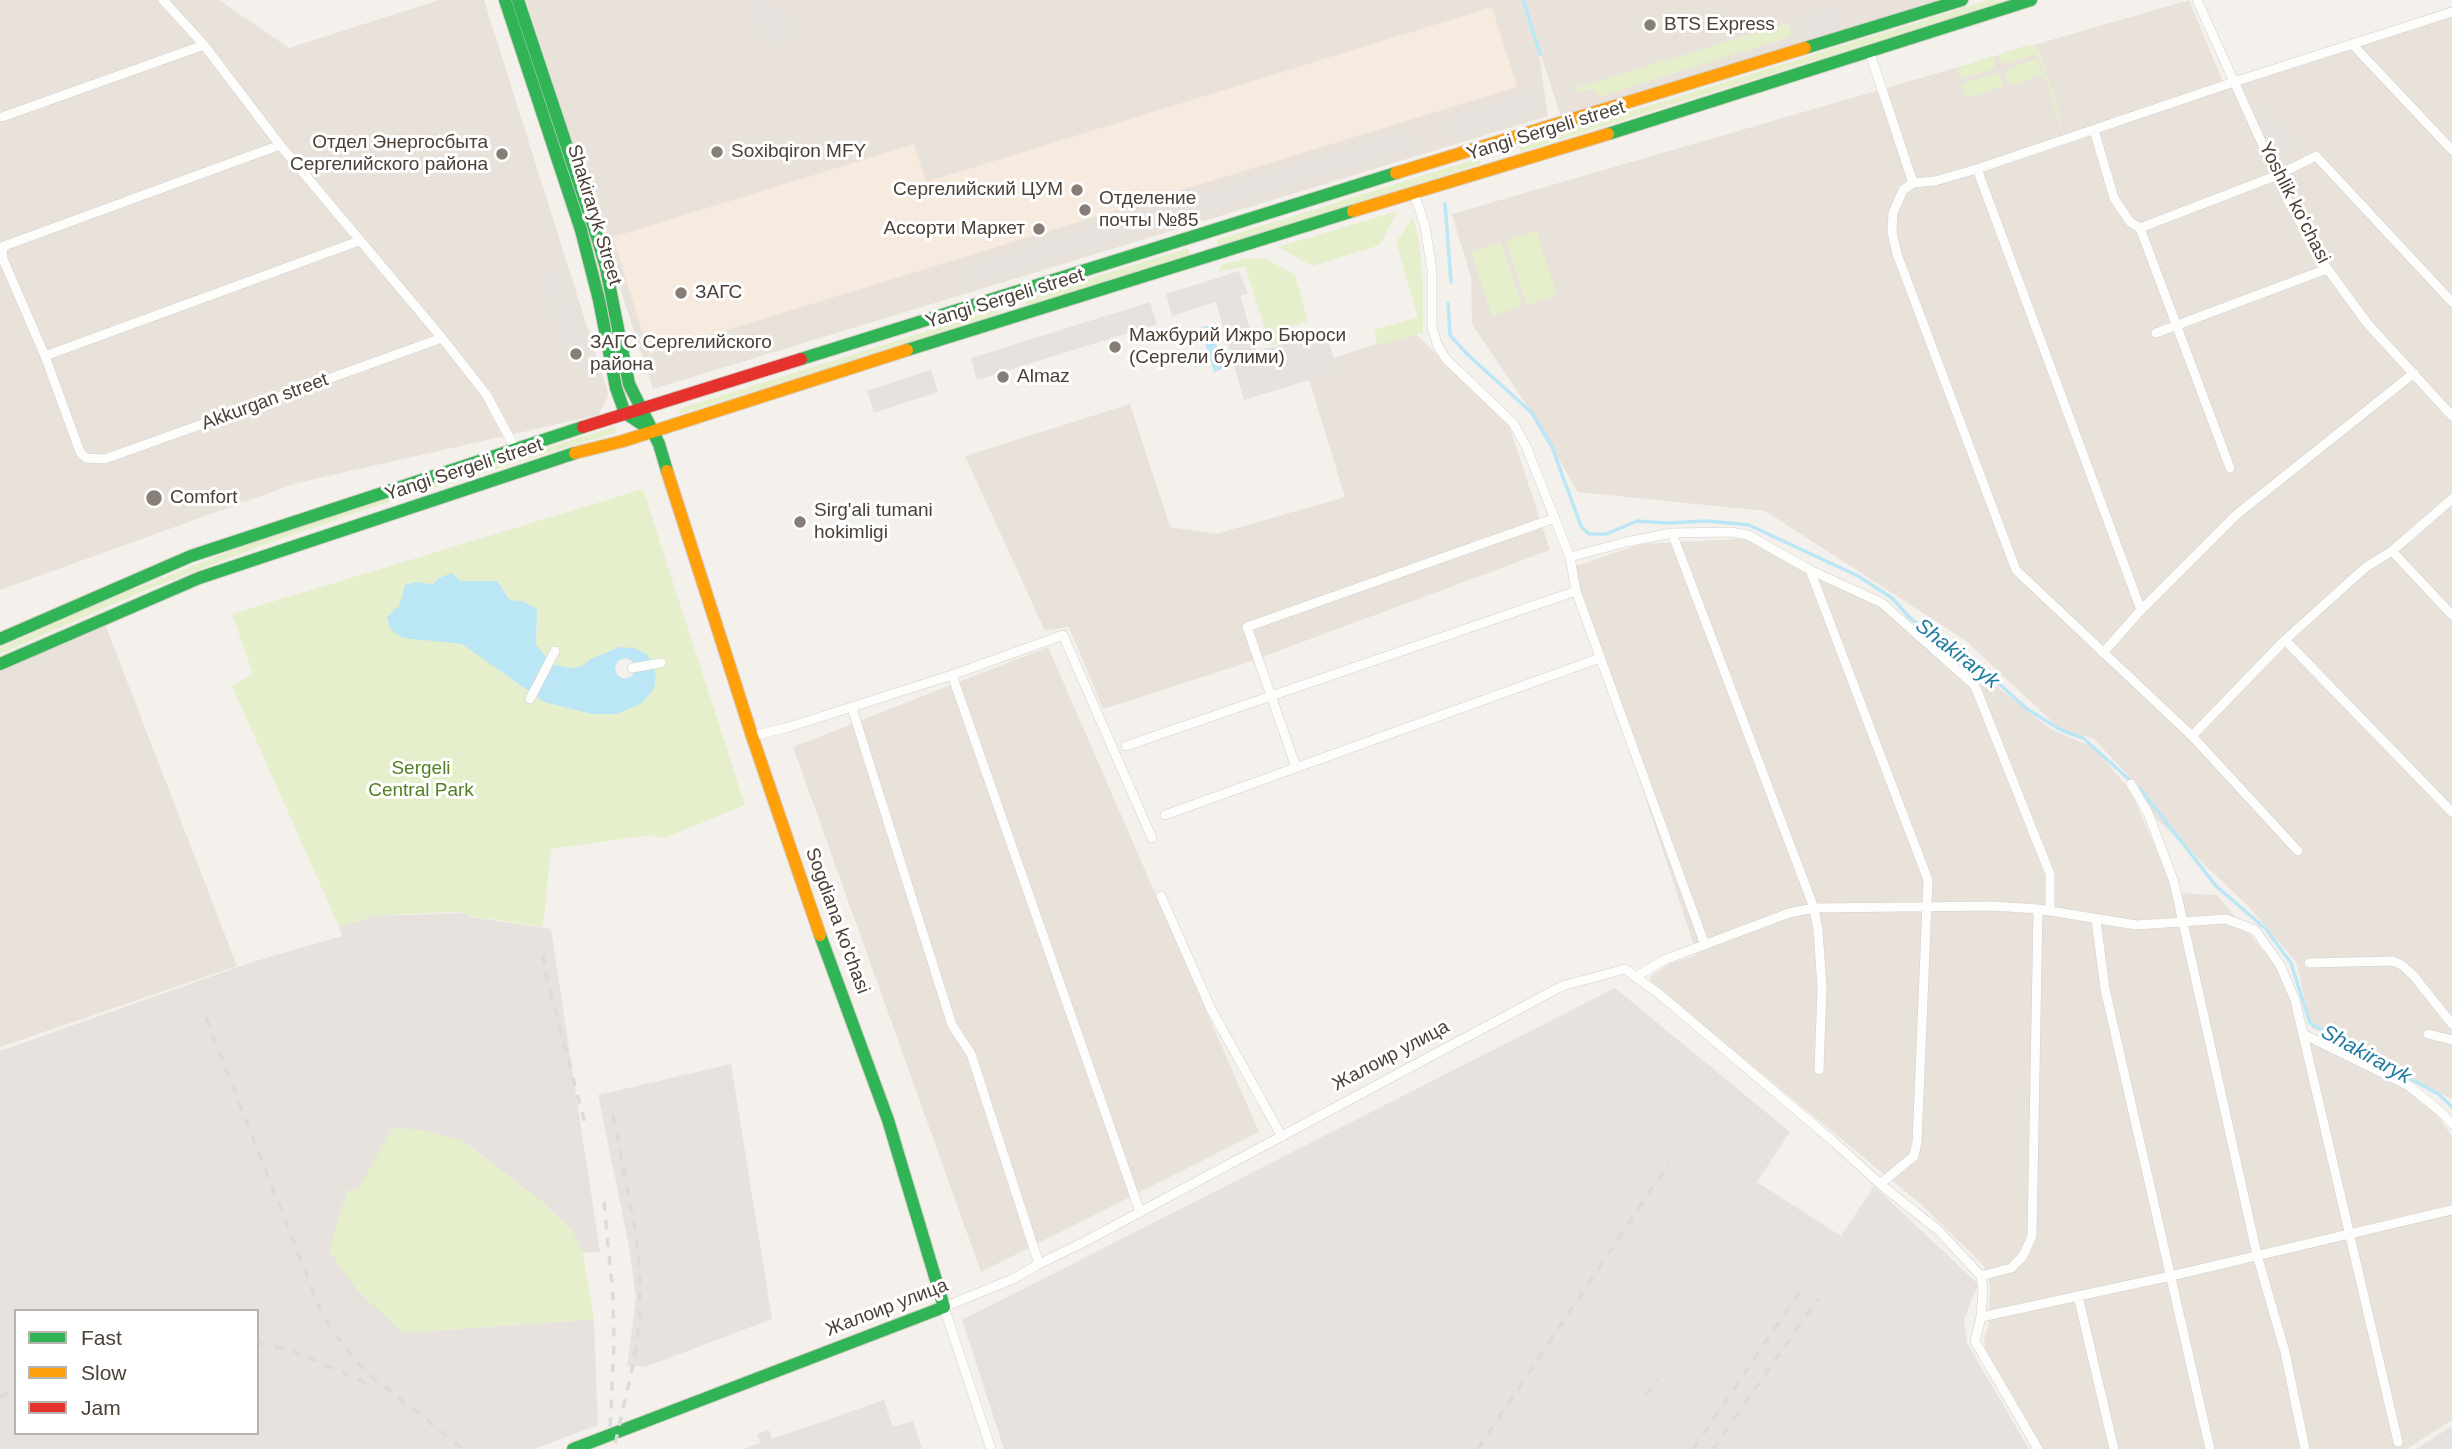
<!DOCTYPE html>
<meta charset="utf-8">
<style>
body{margin:0}
#map{position:relative;width:2452px;height:1449px;overflow:hidden;background:#f4f1ed;font-family:Arial,sans-serif}
canvas{display:block}
.legend{position:absolute;left:14px;top:1309px;width:245px;height:126px;box-sizing:border-box;background:#fff;border:2px solid #b7b3af;margin:0;padding:9px 12px;list-style:none;font-size:21px;color:#4c4137}
.legend li{display:flex;align-items:center;gap:14px;height:35px}
.legend b{width:35px;border:2px solid #b7b3af}
</style>
<div id="map">
<canvas width="2452" height="1449"></canvas>
<ul class="legend">
<li><b style="height:9px;background:#30b455"></b>Fast</li>
<li><b style="height:9px;background:#ff9f0a"></b>Slow</li>
<li><b style="height:9px;background:#e5322d"></b>Jam</li>
</ul>
</div>
<script>
const c = document.querySelector('canvas').getContext('2d');
c.lineJoin = 'round';
function fill(path, color) { c.fillStyle = color; c.fill(path, 'evenodd'); }
const poly = rows => new Path2D(rows.map(r => 'M' + r).join(''));
function strokePath(path, color, width, dash) { c.strokeStyle = color; c.lineWidth = width; c.lineCap = dash ? 'butt' : 'round'; c.setLineDash(dash || []); c.stroke(path); }
function label(font, color, halo, rows, align = 'center') {
  c.font = font + ' Arial,sans-serif'; c.lineWidth = 6; c.setLineDash([]); c.textBaseline = 'middle'; c.strokeStyle = halo; c.fillStyle = color; for (const [text, x, y, turn = 0] of rows) {
    c.save(); c.translate(x, y); c.rotate((+turn || 0) * Math.PI / 180); c.textAlign = isNaN(turn) ? turn : align; if (halo) c.strokeText(text, 0, 0); c.fillText(text, 0, 0); c.restore();
  }
}
const residential = poly([
 [0,0,219,0,289,48,439,0,484,0,608,393,607,399,598,415,297,483,0,590],
 [526,0,1521,0,1539,55,1548,116,653,389],
 [1523,0,1962,0,1563,123],
 [2189,0,2225,87,2452,6,2452,1099,2312,1028,2296,962,2249,907,2148,811,2129,776,2093,738,2061,730,1965,640,1765,511,1578,492,1532,413,1472,324,1471,277,1452,214],
 [1414,332,1509,425,1550,550,1243,664,1103,709,1069,627,1045,631,965,456,1130,404,1170,527,1216,534,1345,497,1305,367],
 [1756,538,1858,590,1883,600,1980,685,1991,682,2052,730,2093,747,2129,788,2176,893,2217,895,2289,982,2298,1035,2398,1083,2435,1113,2452,1136,2452,1420,2407,1449,2043,1449,1986,1354,1984,1341,1989,1323,1990,1285,1984,1266,1922,1205,1650,982,1651,976,1669,964,1697,955,1570,568,1641,544],
 [103,619,237,966,0,1047,0,671],
 [1048,647,1259,1132,981,1272,793,747]
]);
const commercial = poly([
 [1492,7,1517,87,649,354,613,237,914,144,926,182]
]);
const industrial = poly([
 [466,913,471,917,551,929,600,1252,583,1253,571,1229,543,1203,462,1140,358,1189,347,1191,345,1203,403,1333,594,1319,598,1425,534,1449,0,1449,0,1051,252,962,342,936,339,927,373,916],
 [16,1311,257,1311,257,1433,16,1433],
 [1615,988,1790,1132,1757,1182,1841,1236,1874,1186,1978,1284,1964,1319,1967,1343,2029,1449,1004,1449,962,1320],
 [731,1064,772,1319,645,1367,633,1365,627,1367,636,1297,629,1246,598,1095],
 [884,1400,893,1427,913,1421,922,1449,744,1449,760,1443,757,1434,769,1430,772,1439],
 [2452,1426,2452,1449,2416,1449]
]);
const green = poly([
 [1989,0,2006,1,1521,152,1519,146],
 [1788,23,1792,36,1598,97,1594,89,1577,92,1575,88],
 [2031,44,2039,50,2062,124,2060,124,2039,57,2036,54,2006,64,2001,62,1999,54],
 [1993,56,1996,63,1993,69,1960,79,1957,68],
 [2037,59,2042,75,2009,85,2005,74,2009,68],
 [1995,73,2000,75,2004,86,1966,99,1962,84],
 [1479,158,1481,164,1218,246,1216,240],
 [1397,211,1380,245,1313,266,1278,247],
 [1413,217,1419,241,1423,283,1423,333,1377,346,1374,330,1418,317,1396,242],
 [1536,231,1557,295,1527,305,1506,241],
 [1501,242,1522,306,1492,316,1471,252],
 [1188,248,1190,255,1026,306,1024,299],
 [1244,259,1266,259,1295,275,1308,321,1285,328,1288,340,1270,346,1245,266,1219,272,1221,265],
 [997,309,999,314,681,414,679,409],
 [615,427,617,432,377,506,261,546,146,590,0,654,0,648,87,608,260,539,374,500],
 [643,489,745,805,665,838,650,835,551,849,543,927,470,916,466,913,450,912,373,916,339,927,232,686,253,674,232,614],
 [482,580,504,589,510,600,522,601,538,627,535,645,553,664,569,668,580,667,591,659,618,647,656,677,544,702,462,644,403,637,391,630,406,585,415,582,433,584],
 [393,1127,425,1131,462,1140,543,1203,571,1229,583,1253,594,1319,403,1333,358,1291,329,1251,347,1191,358,1189]
]);
const parking = poly([
 [758,0,767,0,771,10,784,6,795,37,765,47,749,3],
 [1836,7,1842,28,1804,39,1798,18],
 [1530,88,1534,103,1533,115,1454,140,1447,118,1506,102,1514,94],
 [2249,92,2259,103,2302,149,2278,153],
 [1409,129,1415,147,969,285,964,267],
 [559,271,582,340,564,346,541,277],
 [1239,271,1248,294,1240,296,1257,351,1326,333,1338,371,1244,400,1216,302,1172,316,1166,294],
 [1150,302,1157,324,977,380,971,358],
 [931,370,938,392,874,413,867,391]
]);
const water = poly([
 [1210,325,1224,368,1214,372,1200,328],
 [452,573,460,581,497,581,510,600,522,601,537,609,536,645,553,664,569,668,580,667,591,659,619,647,634,648,646,654,653,662,656,677,654,689,642,703,617,714,592,714,544,702,462,644,403,638,391,630,387,617,399,606,405,585,415,582,433,584,439,578],
 [627,658,633,662,635,670,631,677,624,679,617,675,615,667,619,660]
]);
const stream = poly([
 [1523,0,1540,54],
 [1445,204,1451,282],
 [1448,303,1450,335,1467,354,1532,413,1552,447,1581,526,1589,534,1606,534,1637,521,1666,523,1707,521,1749,525,1858,576,1892,598,1910,618,1997,682,2027,709,2061,730,2083,738,2141,790,2216,886,2266,929,2291,963,2310,1023,2440,1095,2452,1107]
]);
const street = poly([
 [163,0,204,45,280,145,442,338,486,394,515,448],
 [2197,0,2289,203,2324,264,2367,323,2452,416],
 [2352,44,2452,150],
 [1869,50,1913,183],
 [2,117,204,45],
 [2094,130,2114,198,2130,222,2140,228,2230,468],
 [280,145,4,246,2,252,3,259,45,356,80,452,86,458,105,459,442,338],
 [1977,169,2141,610],
 [1414,193,1425,226,1432,270,1432,327,1437,344,1446,359,1513,423,1526,446,1570,557,1576,591,1705,945],
 [2140,228,2278,175,2316,156,2452,302],
 [2156,333,2327,269],
 [45,356,359,241],
 [1672,533,1814,908,1818,930,1822,987,1819,1070],
 [2392,551,2452,615],
 [1570,557,1626,542,1672,533,1730,532,1748,535,1810,570,1928,880,1917,1142,1914,1156,1880,1184],
 [1810,570,1882,603,1975,686,2050,874,2050,911],
 [2285,640,2452,812],
 [2103,653,2141,610,2236,515,2414,373],
 [632,668,661,663],
 [952,675,1140,1212],
 [530,699,555,651],
 [852,708,952,1025,971,1054,1039,1264],
 [752,736,786,728,952,675,1063,635,1152,838],
 [2192,736,2285,640,2366,567,2392,551,2452,499],
 [1126,746,1576,591],
 [1296,767,1247,627,1555,518],
 [2131,784,2148,813,2174,882,2257,1255,2285,1352,2305,1449],
 [1165,815,1600,658],
 [2298,851,2192,736,2016,570,1897,254,1892,232,1893,213,1903,190,1913,183,1935,181,1977,169,2234,82,2452,12],
 [1161,896,1211,1009,1282,1137],
 [2096,920,2105,989,2210,1449],
 [2309,963,2393,961,2403,966,2413,975,2452,1024],
 [1635,977,1664,960,1789,913,1814,908,1992,906,2038,909,2136,925,2226,919,2255,930,2280,965,2295,1000,2398,1442],
 [2303,1034,2409,1086,2442,1113,2452,1124],
 [2428,1034,2452,1040],
 [1981,1276,2011,1268,2023,1256,2032,1236,2038,909],
 [2078,1296,2114,1449],
 [1981,1317,2171,1276,2452,1210],
 [991,1449,944,1307,1013,1279,1039,1264,1086,1241,1562,986,1625,969,1658,993,1833,1141,1880,1184,1938,1230,1981,1276,1983,1290,1981,1317,1975,1341,2038,1449]
]);
const fast = poly([
 [505,0,581,230,599,300,616,388,625,413,652,431],
 [518,0,598,240,606,268,629,384,659,444,667,471],
 [1805,48,1962,0],
 [1608,134,2031,0],
 [907,350,1353,211],
 [801,359,1396,173],
 [0,639,191,556,583,427],
 [0,664,199,578,575,453],
 [573,1449,944,1307,888,1120,820,935]
]);
const slow = poly([
 [1396,173,1805,48],
 [1353,211,1608,134],
 [575,453,623,441,907,350],
 [667,471,752,736,820,935]
]);
const jam = poly([
 [583,427,801,359]
]);
const rail = poly([
 [543,955,548,983,586,1127],
 [206,1018,319,1307,332,1331,366,1372,463,1449],
 [613,1115,635,1229,640,1272,640,1320,633,1365,614,1449],
 [604,1202,613,1296,614,1343,610,1432],
 [257,1342,299,1353,374,1387],
 [1646,1395,1658,1378],
 [0,1397,16,1390],
 [1478,1449,1669,1163],
 [1693,1449,1799,1293],
 [1713,1449,1818,1299]
]);
const markers = [
 [1650,25,7,"#877f77"],
 [717,152,7,"#877f77"],
 [502,154,7,"#877f77"],
 [1077,190,7,"#877f77"],
 [1085,210,7,"#877f77"],
 [1039,229,7,"#877f77"],
 [681,293,7,"#877f77"],
 [1115,347,7,"#877f77"],
 [576,354,7,"#877f77"],
 [1003,377,7,"#877f77"],
 [154,498,9,"#877f77"],
 [800,522,7,"#877f77"]
];
const poiNames = [
 ["BTS Express",1664,25],
 ["Отдел Энергосбыта",488,143,"right"],
 ["Сергелийского района",488,165,"right"],
 ["Soxibqiron MFY",731,152],
 ["Сергелийский ЦУМ",1063,190,"right"],
 ["Отделение",1099,199],
 ["почты №85",1099,221],
 ["Ассорти Маркет",1025,229,"right"],
 ["ЗАГС",695,293],
 ["Мажбурий Ижро Бюроси",1129,336],
 ["(Сергели булими)",1129,358],
 ["ЗАГС Сергелийского",590,343],
 ["района",590,365],
 ["Almaz",1017,377],
 ["Comfort",170,498],
 ["Sirg'ali tumani",814,511],
 ["hokimligi",814,533]
];
const streetNames = [
 ["Yangi Sergeli street",1546,131,-17],
 ["Yoshlik koʻchasi",2294,203,63],
 ["Shakiraryk Street",594,215,73],
 ["Yangi Sergeli street",1005,299,-17],
 ["Akkurgan street",265,402,-20],
 ["Yangi Sergeli street",464,470,-18],
 ["Sogdiana ko'chasi",837,921,70],
 ["Жалоир улица",1391,1056,-28],
 ["Жалоир улица",887,1308,-21]
];
const parkNames = [
 ["Sergeli",421,769],
 ["Central Park",421,791]
];
const waterNames = [
 ["Shakiraryk",1957,654,38],
 ["Shakiraryk",2366,1055,29]
];
fill(residential, '#e8e2da');
fill(commercial, '#f7eadf');
fill(industrial, '#e8e2de');
fill(green, '#e6efcb');
fill(parking, '#e6e2de');
fill(water, '#bbe6f5');
strokePath(stream, '#bbe6f5', 3.5);
strokePath(street, '#d2cfcb', 10);
strokePath(fast, '#d5cec5', 14);
strokePath(slow, '#d5cec5', 14);
strokePath(jam, '#d5cec5', 14);
strokePath(street, '#fdfdfc', 9);
strokePath(fast, '#30b455', 12);
strokePath(slow, '#ff9f0a', 12);
strokePath(jam, '#e5322d', 12);
strokePath(rail, '#dbdbda', 3.5, [9, 9]);
for (const [x, y, r, color] of markers) { const dot = new Path2D(); dot.arc(x, y, r, 0, 2 * Math.PI); c.fillStyle = color; c.fill(dot); strokePath(dot, '#fff', 2.5); }
label('19px', '#4c4137', '#fff', poiNames, 'left');
label('19px', '#4c4137', '#fff', streetNames);
label('19px', '#538021', '#fff', parkNames);
label('italic 21px', '#1f7ca1', '#fff', waterNames);
</script>
